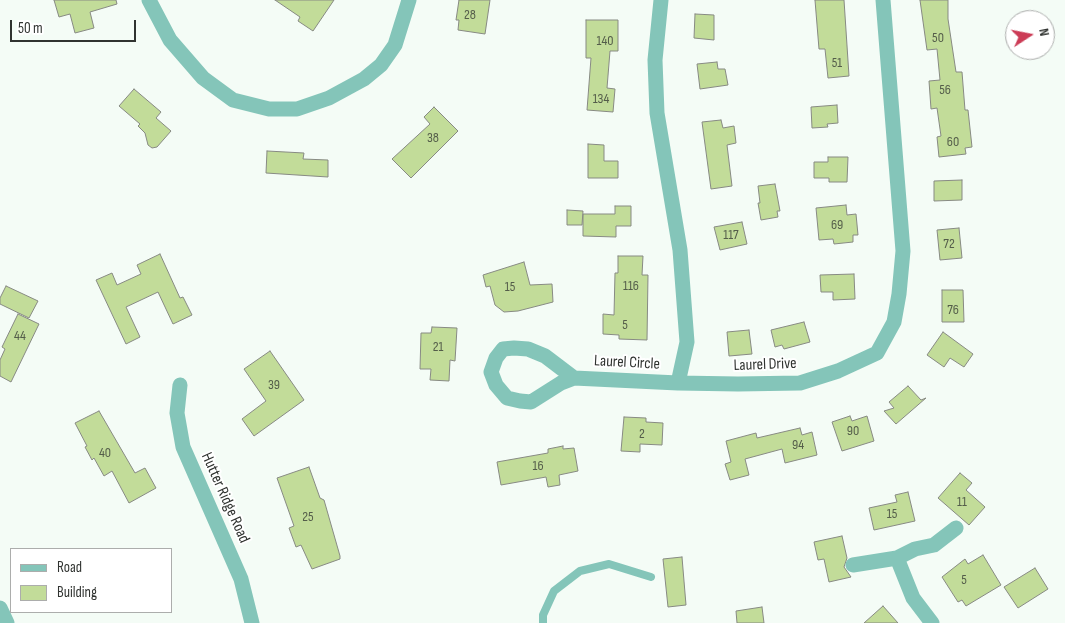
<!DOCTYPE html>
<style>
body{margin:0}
#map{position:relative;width:1065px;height:623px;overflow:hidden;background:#f4fcf6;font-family:"Sofia Sans Condensed",sans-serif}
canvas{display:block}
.legend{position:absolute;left:10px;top:548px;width:162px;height:65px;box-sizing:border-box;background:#fff;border:1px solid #acadac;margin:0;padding:6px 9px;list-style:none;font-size:15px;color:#303330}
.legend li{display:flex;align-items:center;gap:10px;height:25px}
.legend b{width:25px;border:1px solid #acadac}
.north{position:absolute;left:1005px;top:10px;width:50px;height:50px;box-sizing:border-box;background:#fff;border:1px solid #acadac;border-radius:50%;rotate:79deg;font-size:14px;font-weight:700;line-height:20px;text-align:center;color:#303330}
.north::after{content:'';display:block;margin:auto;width:18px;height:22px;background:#cc3c56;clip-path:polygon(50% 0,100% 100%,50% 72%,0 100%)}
.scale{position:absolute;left:10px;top:20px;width:126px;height:22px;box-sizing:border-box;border:2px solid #303330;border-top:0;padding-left:6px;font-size:15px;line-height:18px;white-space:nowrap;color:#303330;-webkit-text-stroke:4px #fff;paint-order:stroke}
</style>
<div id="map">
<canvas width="1065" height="623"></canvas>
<ul class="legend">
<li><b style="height:6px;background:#84c5b9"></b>Road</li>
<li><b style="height:14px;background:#c2dc99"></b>Building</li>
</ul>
<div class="north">N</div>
<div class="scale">50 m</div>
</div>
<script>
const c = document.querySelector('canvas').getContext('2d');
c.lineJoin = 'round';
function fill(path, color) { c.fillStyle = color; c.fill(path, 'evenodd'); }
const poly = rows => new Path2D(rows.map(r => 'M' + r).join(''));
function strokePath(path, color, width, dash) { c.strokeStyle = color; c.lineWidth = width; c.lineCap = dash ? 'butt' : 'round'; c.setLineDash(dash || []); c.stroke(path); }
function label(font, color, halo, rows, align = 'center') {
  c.font = font + ' "Sofia Sans Condensed",sans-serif'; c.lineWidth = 4; c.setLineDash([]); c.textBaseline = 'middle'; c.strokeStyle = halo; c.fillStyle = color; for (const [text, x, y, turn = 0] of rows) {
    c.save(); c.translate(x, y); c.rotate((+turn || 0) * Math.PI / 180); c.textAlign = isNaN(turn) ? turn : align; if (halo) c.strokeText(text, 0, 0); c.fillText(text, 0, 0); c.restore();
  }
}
const building = poly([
 [54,0,116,0,117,4,90,12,94,28,75,33,70,14,59,17,54,0],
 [275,0,334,0,313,31,298,21,300,17,275,0],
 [459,0,490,0,485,34,458,30,459,20,456,20,459,0],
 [815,0,844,0,849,76,828,78,825,49,819,49,815,0],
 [920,0,948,0,948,19,956,72,962,72,965,110,968,110,972,147,965,148,966,154,939,157,937,137,941,136,937,108,931,109,929,81,940,80,937,49,927,50,920,0],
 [695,14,714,15,714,40,694,38,695,14],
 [586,20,618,20,618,51,610,51,607,88,615,89,613,112,587,110,591,58,586,58,586,20],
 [717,62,718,69,725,69,728,85,700,89,697,64,717,62],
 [134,89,161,112,156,118,171,131,157,147,152,148,148,145,145,133,138,126,140,124,119,106,134,89],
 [837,105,838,123,827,124,828,127,812,128,811,107,837,105],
 [434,107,458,131,411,178,392,159,430,124,424,117,434,107],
 [721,120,723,128,734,126,736,143,727,145,732,186,711,189,702,122,721,120],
 [588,144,604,145,604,161,618,161,618,178,588,178,588,144],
 [267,151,304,153,303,159,328,160,328,177,266,173,267,151],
 [828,157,848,157,847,182,829,182,829,178,814,178,814,162,828,162,828,157],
 [962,180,962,200,934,201,934,181,962,180],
 [775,184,780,211,777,211,778,217,761,220,758,203,760,203,758,186,775,184],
 [846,205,847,215,856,214,858,235,853,235,853,242,834,244,833,239,819,240,816,208,846,205],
 [615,206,631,206,631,226,616,226,616,237,583,236,583,214,615,214,615,206],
 [567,210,583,211,582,225,567,225,567,210],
 [742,222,747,244,720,250,714,227,742,222],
 [959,228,962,258,940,260,937,230,959,228],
 [160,254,180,298,183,297,192,315,173,324,158,292,126,307,140,337,126,344,96,280,112,273,117,285,141,274,137,265,160,254],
 [618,256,643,256,642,275,648,275,647,340,619,339,619,335,603,334,603,314,614,315,615,273,618,273,618,256],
 [524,262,530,285,552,284,553,302,518,311,504,312,495,305,490,286,486,287,483,275,524,262],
 [854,274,855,299,833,300,833,292,821,292,820,275,854,274],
 [6,286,38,301,29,318,0,304,0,298,6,286],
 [942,290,963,290,964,322,942,322,942,290],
 [18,314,39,324,11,382,0,376,0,360,5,349,2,347,18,314],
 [804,322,810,342,784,349,782,345,775,347,771,330,804,322],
 [432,327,457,328,455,361,450,360,449,381,430,380,431,369,420,369,421,333,431,333,432,327],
 [749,330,752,354,729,356,727,332,749,330],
 [943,332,973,354,964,367,950,358,944,367,927,355,943,332],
 [270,351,304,400,254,436,242,419,266,401,244,369,270,351],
 [908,386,921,400,926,398,896,424,884,411,894,408,889,402,908,386],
 [99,411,135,473,145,468,156,488,129,503,112,471,104,476,94,458,92,460,85,447,87,446,75,423,99,411],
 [850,416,852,421,867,416,874,441,842,451,832,422,850,416],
 [624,417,646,418,646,422,663,423,662,445,640,444,640,452,621,451,624,417],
 [800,428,802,435,812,432,817,455,785,463,782,449,745,459,749,475,730,480,725,464,731,462,726,441,756,433,757,438,800,428],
 [563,446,563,449,574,448,578,471,559,475,560,485,548,487,546,477,501,485,497,462,548,453,548,449,563,446],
 [309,467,320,498,324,500,340,556,340,559,312,569,301,545,296,547,289,528,294,526,277,478,309,467],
 [960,473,972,483,966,490,985,507,969,525,938,498,960,473],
 [908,492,915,521,874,530,869,508,897,502,895,495,908,492],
 [842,536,847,558,844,567,851,577,829,582,824,559,818,560,814,542,842,536],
 [983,555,1001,585,966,606,962,600,958,602,942,577,965,559,968,564,983,555],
 [682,557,686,605,668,607,663,559,682,557],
 [1035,568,1048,589,1018,608,1004,587,1035,568],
 [883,606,898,623,864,623,883,606],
 [762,607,764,623,737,623,736,611,762,607]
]);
const service = poly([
 [543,623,543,615,554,591,580,571,609,564,651,577]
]);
const minor = poly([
 [149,0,170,40,203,78,233,100,269,109,297,109,329,98,364,79,381,65,395,45,409,0],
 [661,0,655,60,657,113,680,250,687,342,678,383,738,384,800,383,838,371,877,353,894,322,899,294,903,251,883,0],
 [574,378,561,383,531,402,520,401,507,398,496,385,491,372,496,358,503,349,514,348,528,349,545,356,574,378,678,383],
 [180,385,177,413,183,447,241,579,252,623],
 [897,558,913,598,932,623],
 [853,565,897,558,915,549,934,545,956,528]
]);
const tertiary = poly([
 [0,608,7,623]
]);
const numberNames = [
 ["28",470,15],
 ["50",938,38],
 ["140",605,41],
 ["51",837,63],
 ["56",945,90],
 ["134",601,99],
 ["38",433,138],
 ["60",953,142],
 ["69",837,225],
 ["117",731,235],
 ["72",949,244],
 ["116",631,286],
 ["15",510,287],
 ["76",953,310],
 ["5",625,325],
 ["44",20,336],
 ["21",438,347],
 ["39",274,385],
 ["90",853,431],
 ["2",642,434],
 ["94",798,445],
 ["40",105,453],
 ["16",538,466],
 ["11",962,502],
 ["15",892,514],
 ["25",308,517],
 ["5",964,580]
];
const streetNames = [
 ["Laurel Circle",627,363,3],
 ["Laurel Drive",765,365,-2],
 ["Hutter Ridge Road",225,498,66]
];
fill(building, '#c2dc99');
strokePath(building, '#878a83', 1);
strokePath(service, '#84c5b9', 8);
strokePath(minor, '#84c5b9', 15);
strokePath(tertiary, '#84c5b9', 15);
label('14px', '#545d4a', null, numberNames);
label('16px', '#303330', '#fff', streetNames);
</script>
